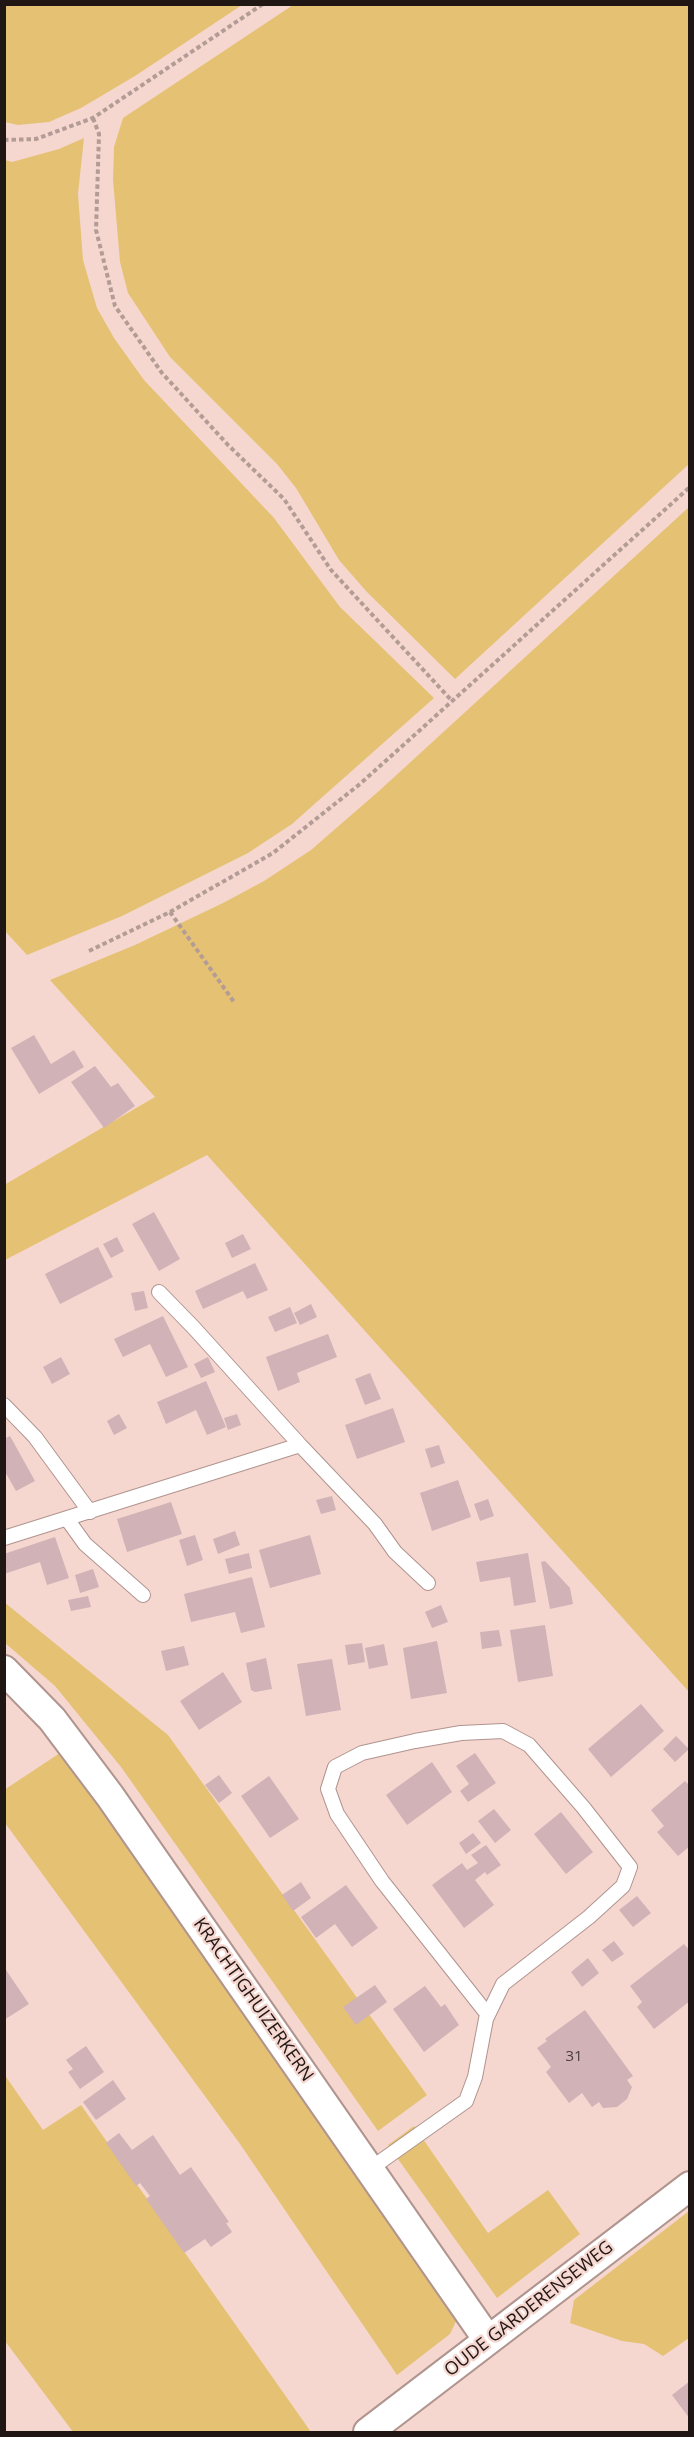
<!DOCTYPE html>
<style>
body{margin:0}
#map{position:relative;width:694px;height:2437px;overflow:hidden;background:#f5d7d0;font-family:"Open Sans",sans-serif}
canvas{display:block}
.frame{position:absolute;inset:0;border:6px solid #201614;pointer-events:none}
</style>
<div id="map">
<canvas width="694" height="2437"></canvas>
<div class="frame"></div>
</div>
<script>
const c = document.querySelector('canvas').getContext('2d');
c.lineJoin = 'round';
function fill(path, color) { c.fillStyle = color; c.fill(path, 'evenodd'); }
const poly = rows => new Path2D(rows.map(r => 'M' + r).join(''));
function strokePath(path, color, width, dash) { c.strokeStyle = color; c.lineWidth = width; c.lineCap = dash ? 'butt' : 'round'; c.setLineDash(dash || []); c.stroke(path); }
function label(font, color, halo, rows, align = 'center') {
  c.font = font + ' "Open Sans",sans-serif'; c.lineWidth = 4.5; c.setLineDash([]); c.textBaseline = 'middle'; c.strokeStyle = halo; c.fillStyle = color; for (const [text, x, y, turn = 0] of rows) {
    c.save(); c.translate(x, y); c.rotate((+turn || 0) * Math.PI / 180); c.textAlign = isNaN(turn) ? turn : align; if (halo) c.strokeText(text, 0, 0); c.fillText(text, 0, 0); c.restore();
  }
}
const green = poly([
 [4,5,5,4,242,5,135,76,81,108,49,122,18,125,5,122],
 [293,5,689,5,689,464,455,679,366,591,339,560,296,488,277,464,170,357,128,293,120,262,113,180,114,147,123,118],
 [84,138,78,194,83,260,97,308,114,338,144,380,274,518,340,607,434,698,292,824,248,853,122,916,27,955,4,930,5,160,12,162,59,149],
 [689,507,689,1692,207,1155,5,1260,4,1185,155,1097,50,980,135,945,223,903,264,881,311,850,380,790],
 [4,1602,168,1735,427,2095,378,2131,121,1767,55,1686,5,1643],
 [63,1751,458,2317,450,2334,397,2375,240,2144,5,1823,4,1790],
 [4,2074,43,2130,81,2105,311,2432,73,2432,5,2341],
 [414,2126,488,2233,548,2190,580,2234,497,2298,388,2145],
 [689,2211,689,2338,663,2356,644,2344,622,2341,570,2323,574,2300]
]);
const building = poly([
 [34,1035,51,1064,74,1050,84,1067,39,1094,11,1048],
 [95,1066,111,1087,118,1083,135,1106,104,1128,71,1082],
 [154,1212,180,1259,159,1271,132,1224],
 [243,1234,251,1249,232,1258,225,1243],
 [117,1237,124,1251,111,1258,103,1244],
 [98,1247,113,1277,60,1304,45,1274],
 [255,1263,268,1290,247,1299,243,1291,203,1309,195,1291],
 [144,1291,148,1308,135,1311,131,1293],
 [311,1304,317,1317,300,1325,294,1313],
 [290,1307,297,1323,275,1332,268,1317],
 [163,1316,188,1367,166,1377,150,1344,123,1357,114,1339],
 [328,1334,337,1357,297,1373,300,1382,278,1391,266,1357],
 [61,1357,70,1374,52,1384,43,1367],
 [208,1357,215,1372,201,1378,194,1364],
 [370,1373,381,1399,365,1405,355,1379],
 [206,1381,226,1427,207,1435,196,1410,166,1424,157,1402],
 [393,1408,405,1442,357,1459,345,1425],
 [119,1414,127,1428,114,1435,107,1421],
 [237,1414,241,1425,228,1430,224,1418],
 [10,1436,35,1481,16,1491,4,1470,4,1439],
 [439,1445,445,1463,431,1468,425,1449],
 [458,1480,471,1517,432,1531,420,1493],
 [332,1496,336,1510,321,1514,316,1500],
 [488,1499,494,1516,480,1521,474,1504],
 [171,1502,182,1534,127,1552,117,1519],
 [235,1531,240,1545,218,1554,213,1539],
 [195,1535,203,1560,187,1566,179,1540],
 [310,1535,321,1574,270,1588,259,1550],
 [55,1537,69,1578,47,1585,40,1562,4,1574,4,1554],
 [249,1553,252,1568,229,1574,225,1559],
 [528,1553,536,1602,514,1606,510,1577,480,1582,476,1562],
 [545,1561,570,1588,573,1604,550,1609,541,1562],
 [93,1569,99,1587,80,1593,75,1575],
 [252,1577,265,1627,241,1633,235,1612,191,1622,184,1594],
 [88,1596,91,1607,71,1611,68,1600],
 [441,1605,448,1622,432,1628,425,1612],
 [545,1625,553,1676,518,1682,510,1630],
 [499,1630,502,1646,482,1649,480,1632],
 [437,1641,447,1693,411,1699,403,1648],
 [362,1643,365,1662,348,1665,345,1645],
 [384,1644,388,1665,369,1669,365,1648],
 [184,1646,189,1665,166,1671,161,1651],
 [266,1658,272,1689,255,1692,251,1690,246,1663],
 [332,1659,341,1710,306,1716,297,1664],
 [223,1672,242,1702,199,1730,180,1701],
 [641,1704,664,1731,611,1777,588,1749],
 [676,1736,689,1749,675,1762,663,1749],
 [475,1753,496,1783,468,1802,460,1791,469,1784,456,1766],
 [432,1762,452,1792,407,1825,386,1795],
 [219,1775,232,1793,219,1803,205,1785],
 [269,1776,299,1819,270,1838,241,1796],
 [685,1781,690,1786,690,1846,678,1856,657,1832,664,1826,651,1810],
 [494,1809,511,1830,495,1843,478,1821],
 [561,1812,593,1852,566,1874,534,1834],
 [473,1833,481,1843,466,1854,459,1843],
 [486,1845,501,1865,487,1875,485,1872,475,1880,494,1905,464,1928,432,1885,462,1863,467,1870,478,1863,471,1855],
 [301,1882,311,1898,293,1911,282,1895],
 [346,1885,378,1928,352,1947,335,1924,316,1938,301,1917],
 [637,1896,651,1913,633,1927,619,1910],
 [614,1941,624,1954,612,1962,602,1950],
 [684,1944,690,1951,690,2001,654,2029,637,2007,642,2002,630,1986],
 [588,1958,599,1973,582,1987,571,1972],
 [4,1967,29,2004,4,2020],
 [375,1985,387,2002,356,2025,343,2007],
 [425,1986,441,2007,445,2004,459,2025,424,2052,393,2009],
 [585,2010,633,2076,627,2080,632,2087,627,2099,617,2107,603,2108,599,2102,592,2107,582,2093,569,2103,546,2072,551,2067,537,2048,547,2041,545,2039],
 [86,2046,104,2072,80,2089,68,2072,73,2069,66,2060],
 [113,2080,126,2099,96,2120,83,2102],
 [119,2133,132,2150,153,2135,180,2175,191,2167,229,2222,226,2223,232,2232,211,2247,205,2239,184,2253,146,2199,150,2196,140,2183,136,2186,106,2143],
 [690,2381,690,2419,672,2395]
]);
const path = poly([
 [93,118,99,134,96,230,115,306,162,373,228,445,284,499,331,570,452,701],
 [4,140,36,139,93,118,263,4],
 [170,912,234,1002],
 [89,951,170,912,273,853,360,784,690,487]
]);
const lane = poly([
 [159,1292,194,1328,300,1445],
 [4,1405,35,1437,90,1512],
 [67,1519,85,1544,143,1595],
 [4,1538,300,1445,375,1524,395,1552,428,1583],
 [370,2169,466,2101,475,2077,486,2019,503,1984,589,1917,623,1886,630,1867,583,1807,529,1745,503,1731,461,1733,415,1741,362,1753,335,1767,328,1789,337,1814,382,1881,488,2015]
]);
const street = poly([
 [4,1670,52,1719,110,1796,488,2340],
 [368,2432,690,2186]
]);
const numberNames = [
 ["31",574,2057]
];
const streetNames = [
 ["KRACHTIGHUIZERKERN",253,2000,55],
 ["OUDE GARDERENSEWEG",529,2309,-38]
];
fill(green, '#e5c273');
fill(building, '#d0b2b7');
strokePath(lane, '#b0948e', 16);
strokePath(street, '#b0948e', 32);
strokePath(path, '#b49c96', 4, [4.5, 3]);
strokePath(lane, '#fff', 14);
strokePath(street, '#fff', 28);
label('15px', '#4c3d3d', null, numberNames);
label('18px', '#201614', '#f5d7d0', streetNames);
</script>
